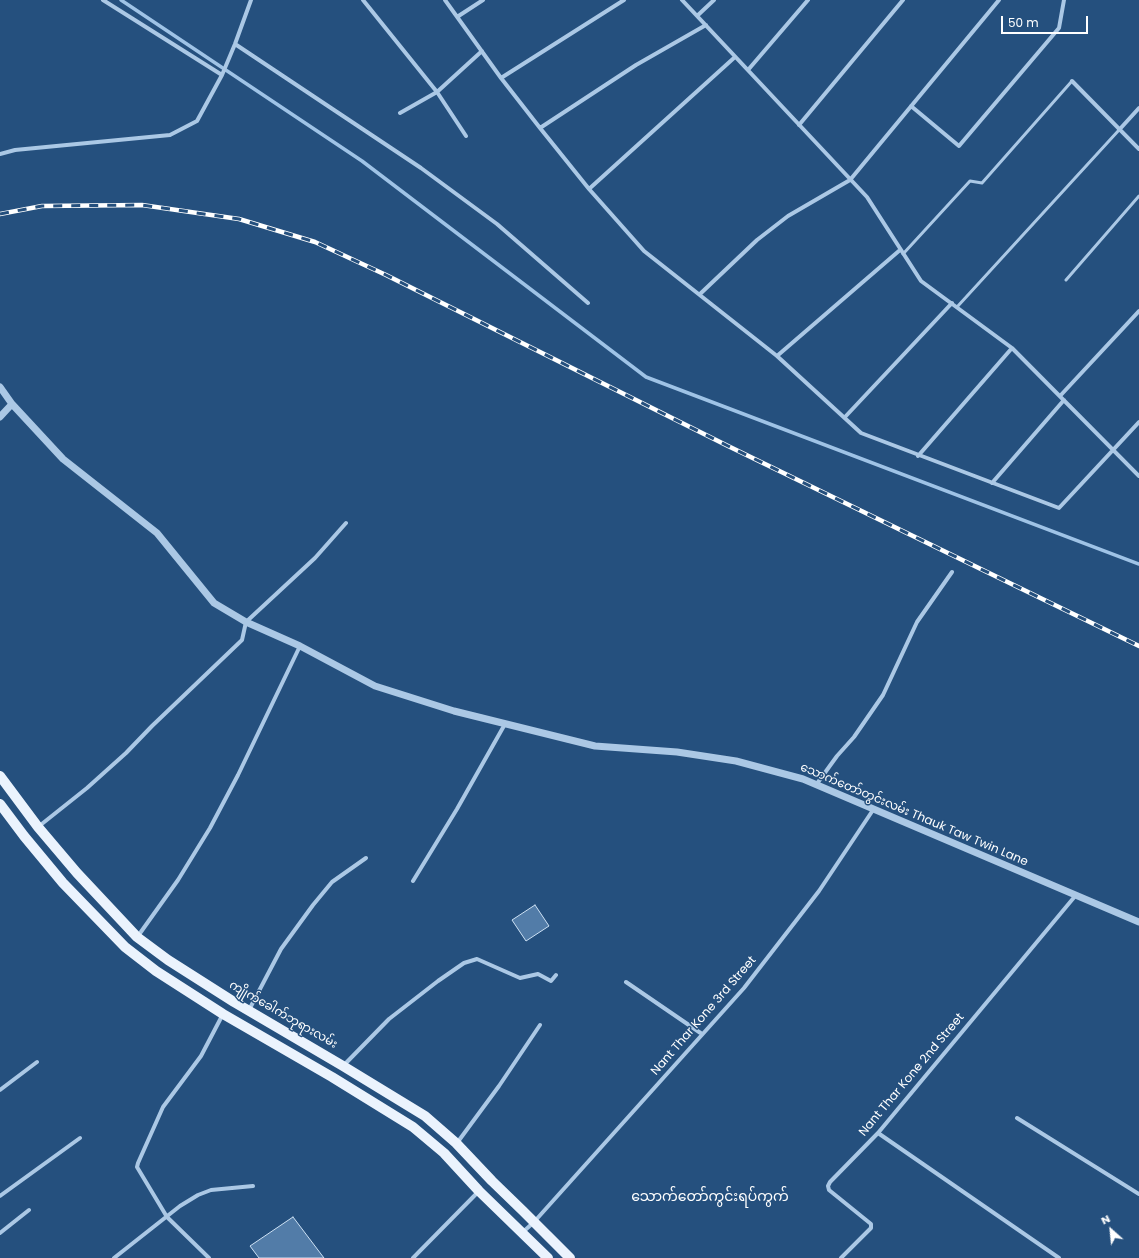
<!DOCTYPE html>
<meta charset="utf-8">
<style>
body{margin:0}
#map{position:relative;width:1139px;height:1258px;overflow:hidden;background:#25507e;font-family:Poppins,sans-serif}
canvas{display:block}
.north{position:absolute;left:1091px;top:1210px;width:40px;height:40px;-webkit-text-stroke:3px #25507e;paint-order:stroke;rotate:333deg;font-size:11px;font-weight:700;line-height:16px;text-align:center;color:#fff}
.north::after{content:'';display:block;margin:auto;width:14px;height:18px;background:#fff;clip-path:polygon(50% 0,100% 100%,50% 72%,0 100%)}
.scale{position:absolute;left:1001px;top:16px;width:87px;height:18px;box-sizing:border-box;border:2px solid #fff;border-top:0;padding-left:5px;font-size:12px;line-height:14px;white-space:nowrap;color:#fff;-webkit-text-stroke:3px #25507e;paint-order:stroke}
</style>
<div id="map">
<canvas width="1139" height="1258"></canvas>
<div class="north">N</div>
<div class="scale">50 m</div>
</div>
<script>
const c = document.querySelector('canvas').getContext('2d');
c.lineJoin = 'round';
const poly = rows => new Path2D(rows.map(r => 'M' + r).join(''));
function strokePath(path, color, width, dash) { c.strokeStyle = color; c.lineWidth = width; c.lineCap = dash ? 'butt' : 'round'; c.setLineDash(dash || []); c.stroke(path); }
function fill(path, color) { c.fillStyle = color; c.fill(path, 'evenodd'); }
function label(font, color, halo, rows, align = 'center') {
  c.font = font + ' Poppins,"Noto Sans Myanmar",sans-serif'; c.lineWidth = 3; c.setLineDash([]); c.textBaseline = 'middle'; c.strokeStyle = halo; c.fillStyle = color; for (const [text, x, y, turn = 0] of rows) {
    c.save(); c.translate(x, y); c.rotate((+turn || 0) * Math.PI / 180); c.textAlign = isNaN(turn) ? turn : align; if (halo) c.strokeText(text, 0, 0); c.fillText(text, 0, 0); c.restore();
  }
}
const stream = poly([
 [121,0,362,161,646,377,1139,564]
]);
const building = poly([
 [535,905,549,926,526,941,512,920,535,905],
 [293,1217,324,1258,259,1258,250,1246,293,1217]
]);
const service = poly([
 [903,254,970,181,982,183,1072,81],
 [1066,280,1139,196],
 [957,307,1119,130]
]);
const minor = poly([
 [103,0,222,75],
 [363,0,437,92,400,113],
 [445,0,501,78,540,128,589,189,644,251,777,356,861,433,1059,508,1139,422],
 [682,0,867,197,921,281,1012,348,1139,476],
 [697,16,714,0],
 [457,17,483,0],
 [235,44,421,168,497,224,588,303],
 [748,70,808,0],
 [501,78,624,0],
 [1072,81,1139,149],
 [911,106,959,146,1059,28,1064,0],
 [799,125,903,0],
 [540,128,636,65,706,25],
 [1119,130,1139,108],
 [466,136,437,92,482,51],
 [0,154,15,150,170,135,197,121,222,75,235,44,251,0],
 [589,189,735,57],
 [700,294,757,240,788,216,850,180,999,0],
 [777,356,900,250],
 [1060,396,1139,311],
 [845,417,952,303],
 [918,456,1012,348],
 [992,483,1064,400],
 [816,785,837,756,854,737,883,695,917,622,952,572],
 [38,827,87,788,126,753,152,726,242,640,246,622,315,558,346,523],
 [413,881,457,809,505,724],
 [138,936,178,880,210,828,238,775,300,646],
 [626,982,702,1034],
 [249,1010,281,949,313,905,332,882,366,858],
 [344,1065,389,1019,438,981,464,963,477,959,520,978,538,974,551,981,556,975],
 [0,1090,37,1062],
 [1017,1118,1139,1194],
 [878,1133,1059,1258],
 [457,1143,499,1086,540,1025],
 [0,1196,80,1138],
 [523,1232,534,1222,744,988,819,891,873,810],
 [0,1233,29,1210],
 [114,1258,180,1206,198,1195,211,1190,253,1186],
 [209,1258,167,1217,137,1167,138,1163,163,1107,201,1056,223,1014],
 [413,1258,479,1191],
 [841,1258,871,1228,871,1224,829,1190,828,1186,830,1182,878,1133,1076,895]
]);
const tertiary = poly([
 [0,387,12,404],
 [0,417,12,404,63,459,157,533,214,603,246,622,300,646,375,686,454,711,595,746,677,752,736,761,803,779,1139,922]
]);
const primary = poly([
 [0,776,38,827,77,873,137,937,168,960,234,1002,343,1066,425,1116,456,1143,492,1181,523,1211,570,1258],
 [0,804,24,836,63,883,125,947,156,971,223,1014,332,1077,413,1127,444,1153,479,1191,548,1258]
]);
const rail = poly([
 [0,214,42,206,142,205,239,219,315,242,386,275,728,446,1139,646]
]);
const streetNames = [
 ["သောက်တော်တွင်းလမ်း Thauk Taw Twin Lane",914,815,23],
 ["ကျိုက်ခေါက်ဘုရားလမ်း",283,1015,30],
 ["Nant Thar Kone 3rd Street",704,1016,-49],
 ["Nant Thar Kone 2nd Street",912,1075,-50]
];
const quarterNames = [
 ["သောက်တော်ကွင်းရပ်ကွက်",710,1197]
];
strokePath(stream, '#9fc3e6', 3.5);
fill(building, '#527ca8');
strokePath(building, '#cde1f4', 1);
strokePath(service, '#abc8e5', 3);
strokePath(minor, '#abc8e5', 4);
strokePath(tertiary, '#abc8e5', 7);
strokePath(primary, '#ebf3fd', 10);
strokePath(rail, '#fff', 4.5);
strokePath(rail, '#25507e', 3, [9]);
label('12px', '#fff', '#25507e', streetNames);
label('14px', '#fff', '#25507e', quarterNames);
</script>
